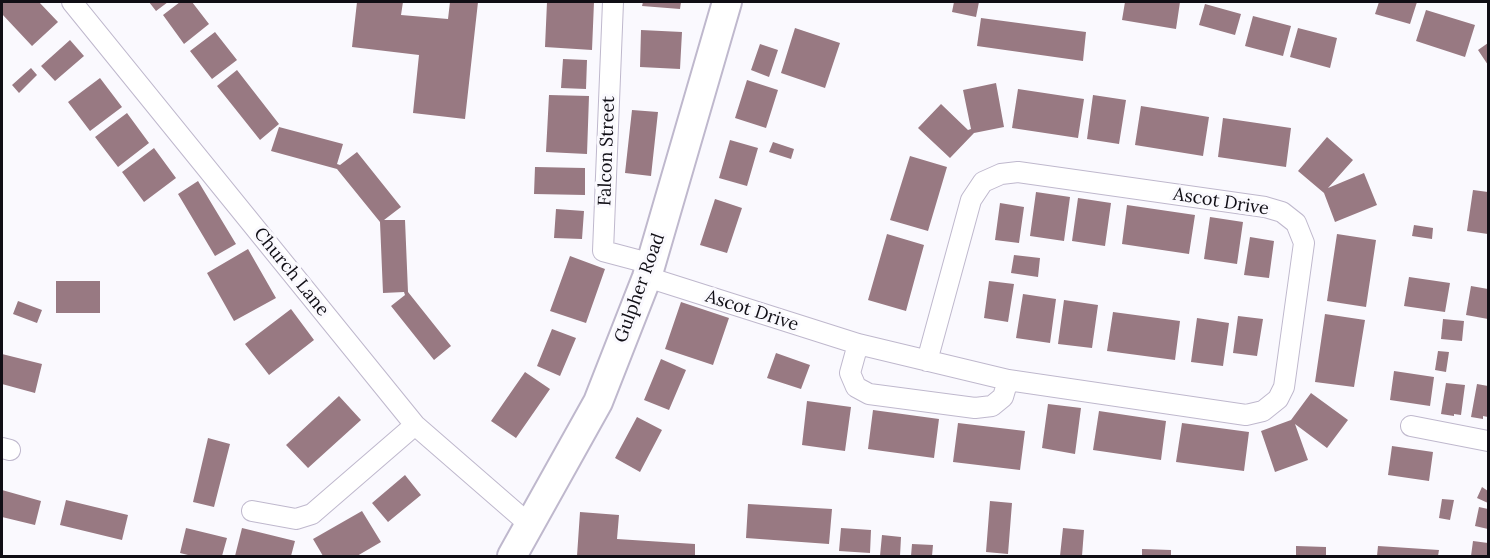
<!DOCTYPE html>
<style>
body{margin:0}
#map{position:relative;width:1490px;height:558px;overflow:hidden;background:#faf9fe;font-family:Lora,serif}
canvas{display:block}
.frame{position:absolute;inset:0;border:3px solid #100e15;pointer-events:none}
</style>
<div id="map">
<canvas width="1490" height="558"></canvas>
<div class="frame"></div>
</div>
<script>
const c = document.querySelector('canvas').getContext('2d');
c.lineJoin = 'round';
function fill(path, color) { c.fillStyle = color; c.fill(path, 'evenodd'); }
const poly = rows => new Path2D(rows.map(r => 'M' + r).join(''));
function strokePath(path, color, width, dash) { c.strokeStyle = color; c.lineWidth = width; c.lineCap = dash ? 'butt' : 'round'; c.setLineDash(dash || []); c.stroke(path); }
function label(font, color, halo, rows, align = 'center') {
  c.font = font + ' Lora,serif'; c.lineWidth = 6; c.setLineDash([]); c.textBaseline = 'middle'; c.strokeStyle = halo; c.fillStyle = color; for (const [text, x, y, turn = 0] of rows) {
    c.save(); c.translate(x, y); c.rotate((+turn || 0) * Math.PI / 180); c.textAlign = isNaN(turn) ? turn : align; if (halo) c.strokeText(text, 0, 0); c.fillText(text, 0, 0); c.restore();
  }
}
const building = poly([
 [2,2,39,2,58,22,32,46,2,14],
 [149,2,168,2,156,11],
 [180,2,192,2,209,24,184,44,163,15],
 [357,2,403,2,401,15,448,19,450,2,478,2,465,119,413,113,419,55,352,47],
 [547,2,594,2,592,50,545,47],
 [643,2,681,2,680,9,642,6],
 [954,2,979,2,976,17,952,12],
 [1125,2,1180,2,1176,29,1122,20],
 [1379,2,1417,2,1410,24,1375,14],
 [1205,4,1241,14,1235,35,1199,25],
 [1426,10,1475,25,1465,57,1416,41],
 [1253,16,1291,26,1283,56,1245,46],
 [981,18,1086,32,1083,61,977,46],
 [795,28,840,43,825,88,781,73],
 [1298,28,1337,38,1330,68,1290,57],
 [641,30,682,32,680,69,640,67],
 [215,32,237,60,212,79,190,51],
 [70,40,84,56,55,81,41,66],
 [1488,43,1488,65,1478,50],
 [760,44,778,50,769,77,751,70],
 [563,59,587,60,586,89,561,88],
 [31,68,37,75,19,93,12,85],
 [237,70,279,124,260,140,217,86],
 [100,78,122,107,90,131,68,102],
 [747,80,778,90,766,128,735,118],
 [996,83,1004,127,974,133,950,158,918,128,941,104,968,130,971,129,963,90],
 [1018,89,1084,99,1078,138,1012,128],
 [549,95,589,96,587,154,546,152],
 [1093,95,1126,100,1119,144,1087,139],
 [1141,106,1209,117,1203,156,1135,145],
 [632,110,658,112,651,176,625,173],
 [127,113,149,143,118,167,95,137],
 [1223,118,1291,128,1286,167,1218,157],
 [279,127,343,144,337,164,340,165,357,152,401,207,384,220,405,220,408,292,451,346,434,360,391,306,405,295,404,292,383,293,380,222,337,169,271,151],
 [1327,137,1353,160,1328,188,1364,173,1377,205,1335,222,1324,193,1298,171],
 [730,140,758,148,747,186,719,178],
 [773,142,794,149,791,159,769,152],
 [154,148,176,178,144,202,122,172],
 [910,156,947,167,928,231,890,220],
 [535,167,585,168,585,195,534,194],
 [198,181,236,244,215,256,178,194],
 [1473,190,1488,192,1488,234,1467,231],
 [1036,192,1070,197,1064,241,1030,236],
 [1078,198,1111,203,1105,246,1072,241],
 [715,199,742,208,727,253,700,245],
 [1000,203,1024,207,1019,243,995,240],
 [1127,205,1195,215,1189,254,1122,244],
 [556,209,584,211,582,239,554,238],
 [1210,217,1243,222,1237,264,1204,259],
 [1414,225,1433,228,1432,239,1412,236],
 [887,234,924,245,906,311,868,300],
 [1337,234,1376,240,1366,307,1327,301],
 [1250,237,1274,241,1269,278,1244,275],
 [248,249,276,298,234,321,207,273],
 [1014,255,1040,258,1038,277,1011,273],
 [570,256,605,269,586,323,550,311],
 [1409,277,1450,283,1445,312,1404,306],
 [56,281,100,281,100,313,56,313],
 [989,281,1014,284,1008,322,984,318],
 [1471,286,1488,289,1488,319,1466,315],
 [1023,294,1056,299,1050,343,1016,338],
 [1064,300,1098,305,1092,348,1058,344],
 [18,301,42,310,37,323,13,314],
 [681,302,729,318,713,365,665,349],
 [291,309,314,340,269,375,245,344],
 [1113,312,1180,321,1175,360,1107,351],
 [1325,314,1365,320,1354,387,1315,382],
 [1238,316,1263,319,1257,356,1233,353],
 [1197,318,1229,323,1223,366,1191,362],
 [1443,319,1464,321,1462,341,1441,339],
 [552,329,576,338,560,376,537,366],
 [1438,351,1449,352,1446,372,1435,370],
 [776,353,810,365,801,389,767,378],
 [2,354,42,364,35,393,2,384],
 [661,359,686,370,669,410,644,400],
 [1394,371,1434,377,1430,406,1390,400],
 [525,372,550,389,516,438,491,421],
 [1446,383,1465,385,1461,415,1454,414,1454,416,1441,414],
 [1477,384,1488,386,1488,417,1483,416,1483,419,1471,417],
 [1311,393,1348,420,1327,448,1295,424,1308,460,1275,472,1261,431,1291,420],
 [339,396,361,420,308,468,286,445],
 [807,401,851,407,845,451,802,445],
 [1048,404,1081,408,1075,454,1042,448],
 [873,410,939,419,934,458,868,449],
 [1099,411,1166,421,1161,460,1093,450],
 [637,417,662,430,640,472,615,458],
 [958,423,1025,431,1020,470,953,462],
 [1182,423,1249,432,1244,471,1176,462],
 [208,438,230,444,214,507,193,502],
 [1392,446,1433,452,1429,481,1388,475],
 [405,475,421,495,388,522,372,503],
 [1482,487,1488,491,1488,503,1477,498],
 [2,490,41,501,35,525,2,517],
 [1442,499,1454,500,1450,520,1439,518],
 [66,500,128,515,122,540,60,525],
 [990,501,1012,503,1008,554,986,552],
 [748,504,832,509,829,544,746,538],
 [1479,507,1488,509,1488,529,1475,526],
 [362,511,381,542,357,556,323,556,313,539],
 [580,512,619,515,617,539,695,544,695,556,577,556],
 [186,528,227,538,222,556,192,556,180,553],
 [242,528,295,541,291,556,235,556],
 [841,528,871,530,870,553,839,551],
 [1063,528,1084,530,1082,556,1060,556],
 [882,535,901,537,900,556,880,556],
 [1473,541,1488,543,1488,556,1471,556],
 [912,544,933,545,932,556,911,556],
 [1296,546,1326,547,1326,556,1296,556],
 [1378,546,1439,550,1438,556,1377,556],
 [1142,549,1171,550,1171,556,1142,556]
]);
const street = poly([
 [72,2,415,425,530,525],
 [613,2,603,251,652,264],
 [647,277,858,344,1008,380,1246,415,1263,411,1278,399,1284,387,1304,243,1296,223,1282,212,1265,207,1018,172,1001,174,983,182,971,200,927,361],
 [858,344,850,373,856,387,869,394,975,408,992,406,1003,397,1008,380],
 [1411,426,1488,441],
 [2,448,10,450],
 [252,511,296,519,312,514,415,425]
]);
const secondary = poly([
 [512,556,598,402,647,277,727,2]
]);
const streetNames = [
 ["Falcon Street",607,151,-88],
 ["Ascot Drive",1221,202,9],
 ["Church Lane",291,272,51],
 ["Gulpher Road",640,288,-70],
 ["Ascot Drive",752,311,18]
];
fill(building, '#987982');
strokePath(street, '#bfb8cd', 22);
strokePath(secondary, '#bfb8cd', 32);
strokePath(street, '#fff', 20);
strokePath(secondary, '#fff', 28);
label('18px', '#100e15', '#faf9fe', streetNames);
</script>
